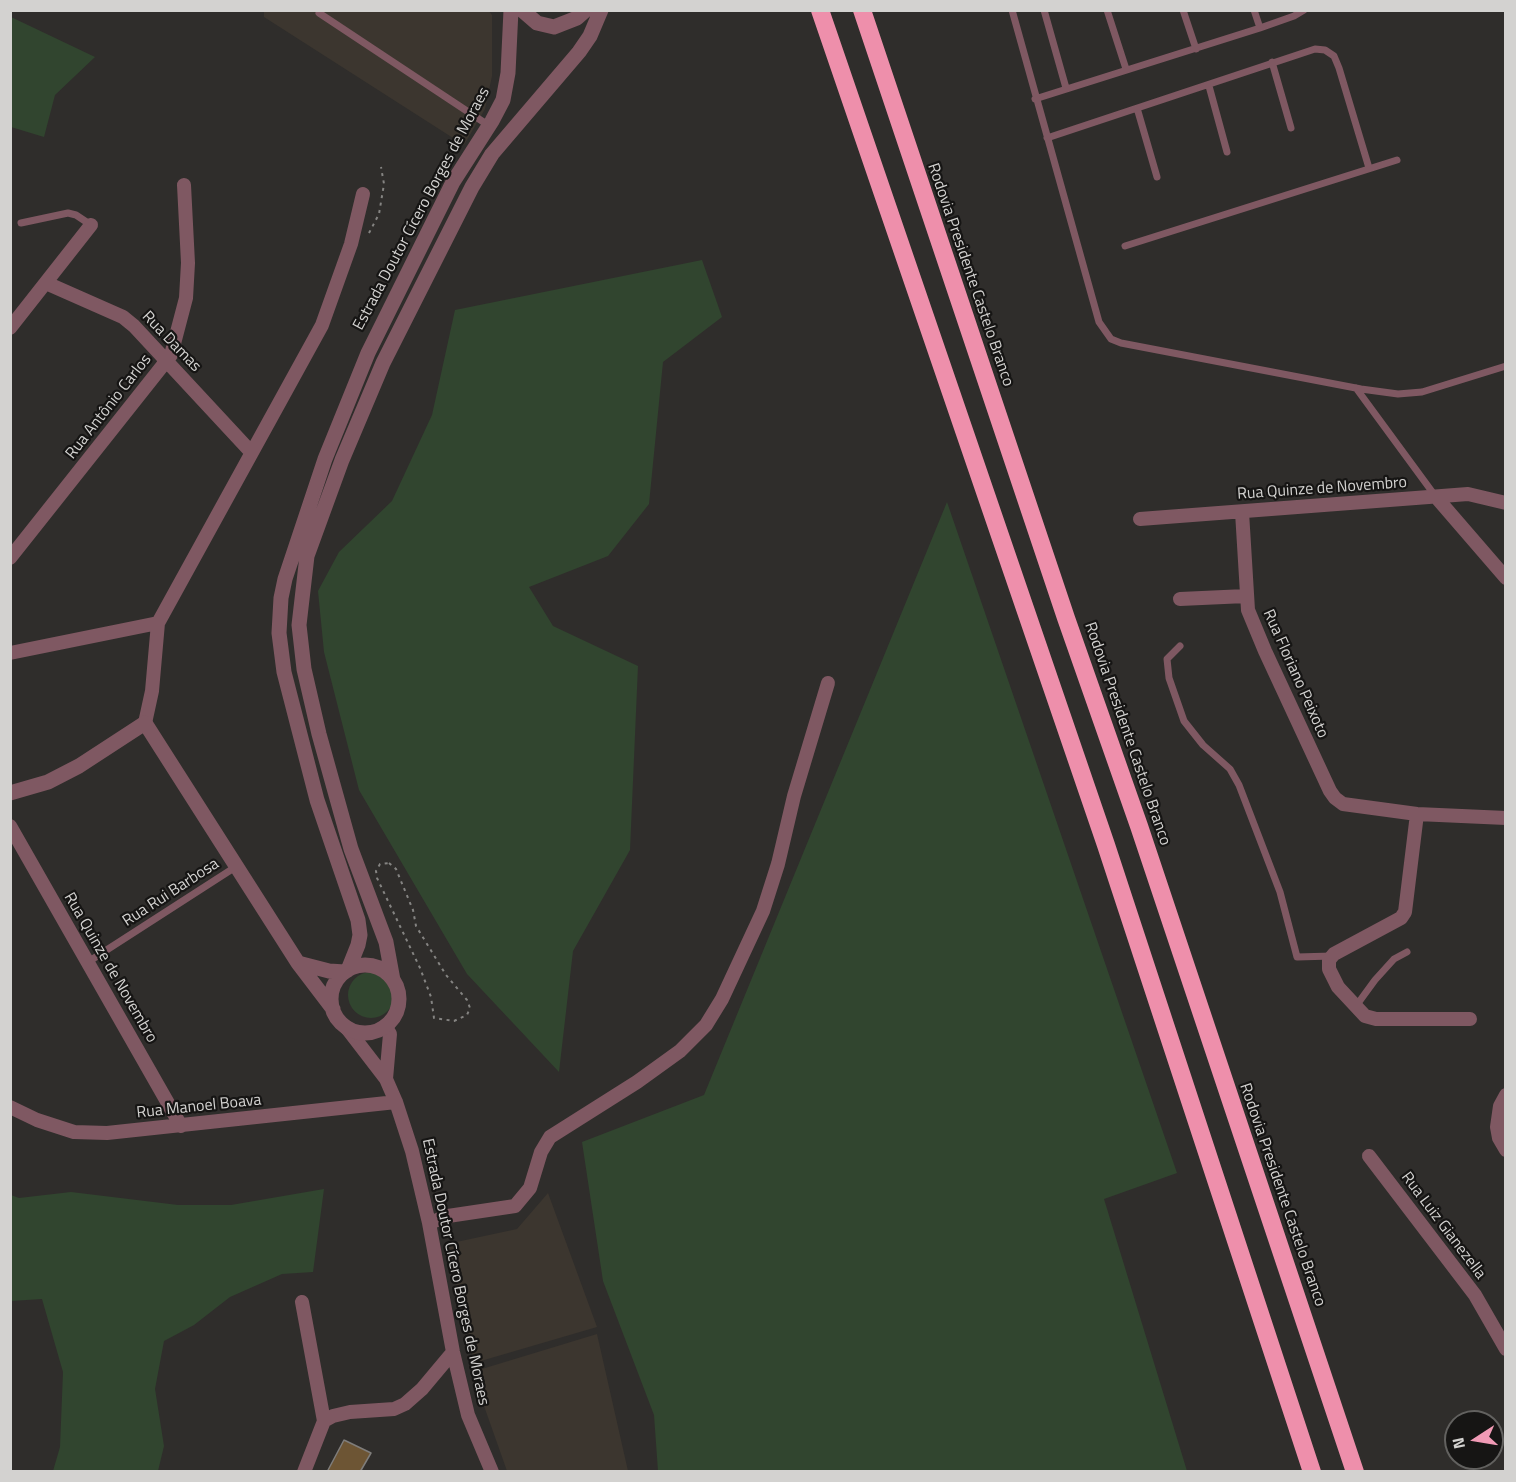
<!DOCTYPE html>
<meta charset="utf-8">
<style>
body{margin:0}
#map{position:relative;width:1516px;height:1482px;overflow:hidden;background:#2f2d2b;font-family:"Titillium Web",sans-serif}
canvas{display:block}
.frame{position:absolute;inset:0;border:12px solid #d3d2d0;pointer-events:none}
.north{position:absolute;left:1444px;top:1410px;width:60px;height:60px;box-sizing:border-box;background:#161514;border:2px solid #62615f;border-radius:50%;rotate:258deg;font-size:16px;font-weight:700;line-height:24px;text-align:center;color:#d3d2d0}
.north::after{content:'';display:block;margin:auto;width:21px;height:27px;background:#f09ab5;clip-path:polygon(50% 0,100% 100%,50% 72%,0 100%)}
</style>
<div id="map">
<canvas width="1516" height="1482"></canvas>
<div class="frame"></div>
<div class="north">N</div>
</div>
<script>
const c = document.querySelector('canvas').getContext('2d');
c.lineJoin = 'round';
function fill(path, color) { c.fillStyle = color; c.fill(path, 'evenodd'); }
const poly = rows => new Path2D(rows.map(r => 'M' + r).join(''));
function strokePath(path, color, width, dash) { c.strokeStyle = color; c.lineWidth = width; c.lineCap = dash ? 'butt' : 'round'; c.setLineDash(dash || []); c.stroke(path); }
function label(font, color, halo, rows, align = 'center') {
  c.font = font + ' "Titillium Web",sans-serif'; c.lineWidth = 4.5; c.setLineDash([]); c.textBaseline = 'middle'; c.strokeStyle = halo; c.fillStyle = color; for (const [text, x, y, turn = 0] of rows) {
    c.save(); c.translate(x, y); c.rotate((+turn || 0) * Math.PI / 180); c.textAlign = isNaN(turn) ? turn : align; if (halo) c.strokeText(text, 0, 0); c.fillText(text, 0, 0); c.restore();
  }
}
const built = poly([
 [264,11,489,11,492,15,492,76,485,109,464,145,264,17],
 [548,1193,597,1327,474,1363,447,1244,517,1229],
 [597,1334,628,1471,507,1471,472,1372]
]);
const green = poly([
 [11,17,95,57,55,95,44,137,11,127],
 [702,260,722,317,663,362,649,504,608,556,529,587,553,626,638,666,630,850,573,951,559,1072,467,974,359,790,324,652,318,591,339,552,392,501,432,415,455,310],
 [947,502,1177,1173,1104,1199,1187,1471,658,1471,654,1415,603,1281,582,1142,704,1095],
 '348 995a23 23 0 1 1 46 0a23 23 0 1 1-46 0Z',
 [324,1189,313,1272,282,1274,230,1297,194,1325,164,1341,155,1389,164,1446,158,1471,53,1471,60,1447,63,1372,42,1299,11,1301,11,1195,19,1198,71,1192,178,1205,231,1205]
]);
const building = poly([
 [344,1440,371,1453,360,1472,327,1472,344,1440]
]);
const path = poly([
 [369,233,379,214,384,184,381,167],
 [389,863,396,869,413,910,416,926,446,975,467,1000,470,1008,467,1015,454,1021,434,1018,431,997,420,968,377,878,376,871,380,864,389,863]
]);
const service = poly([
 [1012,10,1099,322,1111,339,1121,343,1361,389,1398,394,1422,392,1506,366],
 [1044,10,1066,88],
 [1107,10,1126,69],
 [1183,10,1196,49],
 [1254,10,1260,28],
 [319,13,488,125],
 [1272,62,1291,128],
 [1209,86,1227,152],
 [1035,99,1260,28,1294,16,1304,10],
 [1137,108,1157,177],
 [1047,138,1315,49,1325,50,1334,56,1339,68,1369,168],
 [21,223,68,213,76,215,91,225],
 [1125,246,1397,160],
 [1356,388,1436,497],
 [1180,646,1167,659,1169,678,1184,721,1203,745,1230,769,1239,785,1280,892,1297,957,1332,956],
 [88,962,237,866],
 [1356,1006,1375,980,1394,959,1407,952]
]);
const minor = poly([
 [46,283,123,317,134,326,251,452],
 [10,328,91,225],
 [1436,497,1506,578],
 [1242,512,1248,610,1265,651,1330,791,1335,798,1343,804,1417,814,1506,818],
 [1140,519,1468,494,1506,503],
 [10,558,171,355,186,298,188,263,184,185],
 [1180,599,1246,596],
 [10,653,158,623],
 [145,723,152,691,158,623,322,325,351,244,363,194],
 [1417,814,1405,912,1401,918,1334,954,1329,960,1329,969,1338,987,1365,1016,1376,1019,1470,1019],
 [10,826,181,1126],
 [385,1026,390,1034,386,1079],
 [346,1027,386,1079,396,1102,412,1151,429,1223,453,1352,468,1415,492,1472],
 [1506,1095,1500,1106,1497,1127,1499,1138,1506,1150],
 [10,1107,37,1120,74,1132,107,1133,396,1102],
 [1369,1156,1475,1295,1506,1349],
 [429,1223,448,1216,515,1206,530,1188,541,1152,550,1137,637,1082,680,1051,706,1025,722,999,763,911,778,864,794,796,828,683],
 [302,1302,324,1421,304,1472],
 [324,1421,333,1416,350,1412,394,1409,405,1404,422,1389,453,1352]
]);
const tertiary = poly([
 [522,10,537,23,554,27,577,18,586,10],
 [10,793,48,782,79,766,145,723,298,963,333,1009],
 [298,963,329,971,345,972],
 '331 999a34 34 0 1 1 68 0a34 34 0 1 1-68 0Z',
 [348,970,358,945,360,935,358,920,317,800,284,672,279,633,281,598,285,579,325,459,368,353,453,182,492,121,503,100,508,73,511,10],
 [393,980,386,942,351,849,319,734,304,669,299,625,307,556,342,460,383,363,472,187,492,154,579,52,590,36,601,10]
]);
const motorway = poly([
 [820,10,1106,845,1312,1472],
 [862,10,1066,618,1139,826,1355,1472]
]);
const streetNames = [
 ["Estrada Doutor Cícero Borges de Moraes",422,209,-62],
 ["Rodovia Presidente Castelo Branco",970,275,71],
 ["Rua Damas",171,342,46],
 ["Rua Antônio Carlos",109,407,-52],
 ["Rua Quinze de Novembro",1322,489,-4],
 ["Rua Floriano Peixoto",1295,674,66],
 ["Rodovia Presidente Castelo Branco",1127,734,71],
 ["Rua Rui Barbosa",171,893,-33],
 ["Rua Quinze de Novembro",110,968,60],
 ["Rua Manoel Boava",199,1107,-6],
 ["Rodovia Presidente Castelo Branco",1282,1195,71],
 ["Rua Luiz Gianezella",1443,1226,53],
 ["Estrada Doutor Cícero Borges de Moraes",455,1272,78]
];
fill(built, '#3c362f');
fill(green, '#31452f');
fill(building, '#6d5534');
strokePath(building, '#7f7d7b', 1.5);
strokePath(path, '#858482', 2, [3, 4.5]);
strokePath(service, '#7f5862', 7);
strokePath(minor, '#7f5862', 14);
strokePath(tertiary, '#7f5862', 15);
strokePath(motorway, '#ee8fab', 18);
label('16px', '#d3d2d0', '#161514', streetNames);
</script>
